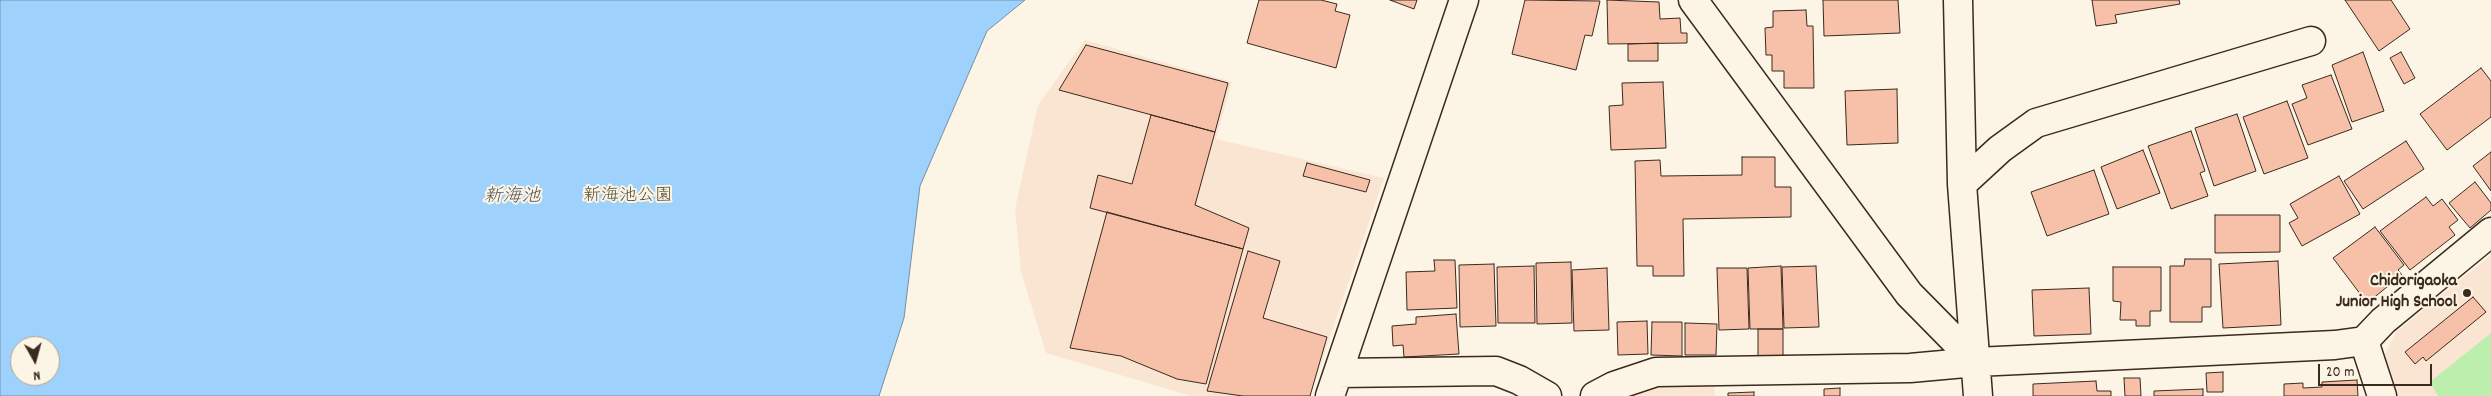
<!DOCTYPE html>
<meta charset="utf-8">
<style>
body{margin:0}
#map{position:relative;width:2491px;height:396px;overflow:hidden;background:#fcf5e5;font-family:Dekko,sans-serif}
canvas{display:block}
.north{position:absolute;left:10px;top:336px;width:50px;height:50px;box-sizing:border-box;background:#fcf5e5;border:1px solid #afa495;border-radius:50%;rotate:173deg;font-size:14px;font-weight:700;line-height:20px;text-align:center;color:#3b2a1e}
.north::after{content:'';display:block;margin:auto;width:18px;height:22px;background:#3b2a1e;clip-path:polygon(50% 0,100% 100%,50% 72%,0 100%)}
.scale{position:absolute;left:2318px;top:364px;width:114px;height:22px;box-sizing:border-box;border:2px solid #3b2a1e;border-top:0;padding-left:6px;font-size:15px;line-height:18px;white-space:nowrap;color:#3b2a1e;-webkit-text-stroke:4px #fcf5e5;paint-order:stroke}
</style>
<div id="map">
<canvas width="2491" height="396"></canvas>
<div class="north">N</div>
<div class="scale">20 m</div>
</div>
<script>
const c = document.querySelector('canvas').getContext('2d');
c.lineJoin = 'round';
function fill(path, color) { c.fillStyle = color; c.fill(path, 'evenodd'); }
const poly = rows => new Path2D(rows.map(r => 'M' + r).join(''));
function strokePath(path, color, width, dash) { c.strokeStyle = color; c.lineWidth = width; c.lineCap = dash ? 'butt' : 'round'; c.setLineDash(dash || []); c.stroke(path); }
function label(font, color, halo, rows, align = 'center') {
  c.font = font + ' Dekko,"Klee One",sans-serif'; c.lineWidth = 4; c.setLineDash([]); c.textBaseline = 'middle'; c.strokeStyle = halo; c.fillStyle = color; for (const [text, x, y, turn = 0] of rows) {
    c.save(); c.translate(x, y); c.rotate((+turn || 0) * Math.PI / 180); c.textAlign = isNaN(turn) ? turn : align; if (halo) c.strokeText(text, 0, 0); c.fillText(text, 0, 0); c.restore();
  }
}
const built = poly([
 [1085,40,1232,82,1216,139,1384,178,1310,396,1191,396,1046,353,1021,272,1015,209,1038,105],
 [2491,255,2491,396,2399,396,2385,354,2396,332],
 [1714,384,1715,396,1623,396,1658,385]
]);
const green = poly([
 [2491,333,2491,396,2438,396,2430,382]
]);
const water = poly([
 [0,0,1025,0,987,31,920,186,904,318,879,396,0,396,0,0],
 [20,346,50,346,50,376,20,376,20,346]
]);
const building = poly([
 [1259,0,1321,0,1337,4,1335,11,1350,15,1336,68,1247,43,1259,0],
 [1390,0,1417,0,1414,9,1390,0],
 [1525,0,1600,1,1592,36,1585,35,1576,70,1512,54,1525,0],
 [1607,0,1659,2,1660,19,1680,18,1681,33,1687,33,1687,43,1608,44,1607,0],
 [1823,0,1898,0,1900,33,1824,36,1823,0],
 [2092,0,2179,0,2180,4,2115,15,2117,23,2096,26,2092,0],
 [2345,0,2391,0,2410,29,2379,51,2345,0],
 [1806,10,1807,26,1813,26,1814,88,1784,88,1784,71,1772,71,1772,55,1766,55,1765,28,1773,27,1773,11,1806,10],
 [1658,43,1658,61,1628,61,1628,44,1658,43],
 [1086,45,1228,83,1215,132,1059,90,1086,45],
 [2363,52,2384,111,2352,122,2332,65,2363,52],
 [2401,52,2415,78,2404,84,2390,58,2401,52],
 [2481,68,2491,81,2491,117,2447,150,2420,114,2481,68],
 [2331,75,2352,129,2308,145,2292,104,2307,98,2302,85,2331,75],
 [1663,82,1666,148,1611,150,1609,106,1623,105,1622,83,1663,82],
 [1897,89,1898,143,1847,145,1845,91,1897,89],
 [2287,101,2308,158,2264,174,2243,117,2287,101],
 [2237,114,2256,171,2214,186,2195,128,2237,114],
 [1151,115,1215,132,1195,205,1249,228,1243,249,1090,208,1098,175,1132,184,1151,115],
 [2191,131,2205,171,2200,173,2208,196,2171,209,2148,146,2191,131],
 [2406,141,2424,169,2363,209,2344,181,2406,141],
 [2143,150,2160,193,2117,209,2101,167,2143,150],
 [2491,152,2491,191,2473,166,2491,152],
 [1742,157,1775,157,1775,187,1791,187,1791,217,1683,219,1684,276,1653,276,1653,266,1637,266,1635,161,1660,160,1661,176,1742,175,1742,157],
 [1307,163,1370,180,1366,192,1303,176,1307,163],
 [2094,170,2109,214,2047,236,2031,192,2094,170],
 [2339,176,2360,214,2302,246,2289,223,2298,218,2290,204,2339,176],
 [2475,182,2491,203,2491,210,2470,228,2449,203,2475,182],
 [2426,197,2433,206,2442,199,2458,220,2449,227,2455,235,2410,270,2380,231,2426,197],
 [1107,212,1243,249,1206,384,1177,379,1121,356,1070,348,1107,212],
 [2215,215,2280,215,2280,252,2215,253,2215,215],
 [2375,227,2404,265,2398,270,2402,275,2367,303,2333,258,2375,227],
 [1248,251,1280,261,1263,318,1327,337,1310,396,1243,396,1207,391,1248,251],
 [2185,259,2211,259,2211,307,2202,307,2202,322,2170,322,2170,266,2184,266,2185,259],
 [1434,260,1455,260,1457,308,1407,310,1406,272,1435,271,1434,260],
 [2278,261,2281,325,2223,328,2219,264,2278,261],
 [1571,262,1572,323,1537,324,1536,263,1571,262],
 [1494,264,1496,326,1460,327,1459,265,1494,264],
 [1534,266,1535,323,1498,323,1497,267,1534,266],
 [1781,266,1783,329,1750,329,1748,268,1781,266],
 [1816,266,1819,327,1784,328,1782,267,1816,266],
 [2113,267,2161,267,2161,311,2150,311,2150,326,2136,326,2136,320,2120,320,2121,302,2113,301,2113,267],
 [1607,268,1609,330,1574,331,1572,270,1607,268],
 [1717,268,1747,268,1749,329,1719,330,1717,268],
 [2089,288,2091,334,2034,336,2032,290,2089,288],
 [2473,297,2486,312,2426,361,2423,357,2415,364,2405,352,2473,297],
 [1456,314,1459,354,1404,357,1403,345,1393,346,1392,326,1416,324,1416,317,1456,314],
 [1647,321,1648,354,1618,355,1617,322,1647,321],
 [1652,322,1682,322,1682,356,1651,355,1652,322],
 [1685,323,1717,324,1716,355,1685,355,1685,323],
 [1758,329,1783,329,1783,356,1758,357,1758,329],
 [2223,372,2223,392,2207,392,2206,373,2223,372],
 [2124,378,2140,378,2141,396,2125,396,2124,378],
 [2357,380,2358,396,2284,396,2284,384,2303,383,2303,388,2322,387,2322,382,2357,380],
 [2096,381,2097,391,2111,391,2111,396,2033,396,2033,384,2096,381],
 [1840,388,1840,396,1824,396,1824,389,1840,388],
 [2203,389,2203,396,2154,396,2154,391,2203,389],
 [1754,392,1754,396,1728,396,1728,393,1754,392]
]);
const minor = poly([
 [1693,0,1909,294,1976,362],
 [1958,0,1962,184,1978,396],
 [1962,184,2000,149,2036,123,2311,41],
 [1338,373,1496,371,1519,380,1547,396],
 [1330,396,1464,0],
 [1595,396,1614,386,1656,372,1910,368,1976,362,2335,345,2364,341],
 [2382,396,2364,341,2383,321,2491,232]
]);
const markers = [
 [2467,293,5,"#3b2a1e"]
];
const parkNames = [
 ["新海池公園",628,198]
];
const poiNames = [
 ["Chidorigaoka",2457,283],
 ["Junior High School",2457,304]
];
const waterNames = [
 ["新海池",512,198]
];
fill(built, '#fae5d3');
fill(green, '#bceeae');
fill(water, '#9ed1fb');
strokePath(water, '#768ea3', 1);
fill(building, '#f7c1a9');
strokePath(building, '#3b2a1e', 1);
strokePath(minor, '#3b2a1e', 31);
strokePath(minor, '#fcf5e5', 28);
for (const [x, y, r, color] of markers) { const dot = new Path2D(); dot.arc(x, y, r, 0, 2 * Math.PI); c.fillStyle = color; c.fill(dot); strokePath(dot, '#fcf5e5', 2); }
label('18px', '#55513b', '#fcf5e5', parkNames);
label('bold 18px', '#3b2a1e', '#fcf5e5', poiNames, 'right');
label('italic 19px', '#545455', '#fcf5e5', waterNames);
</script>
